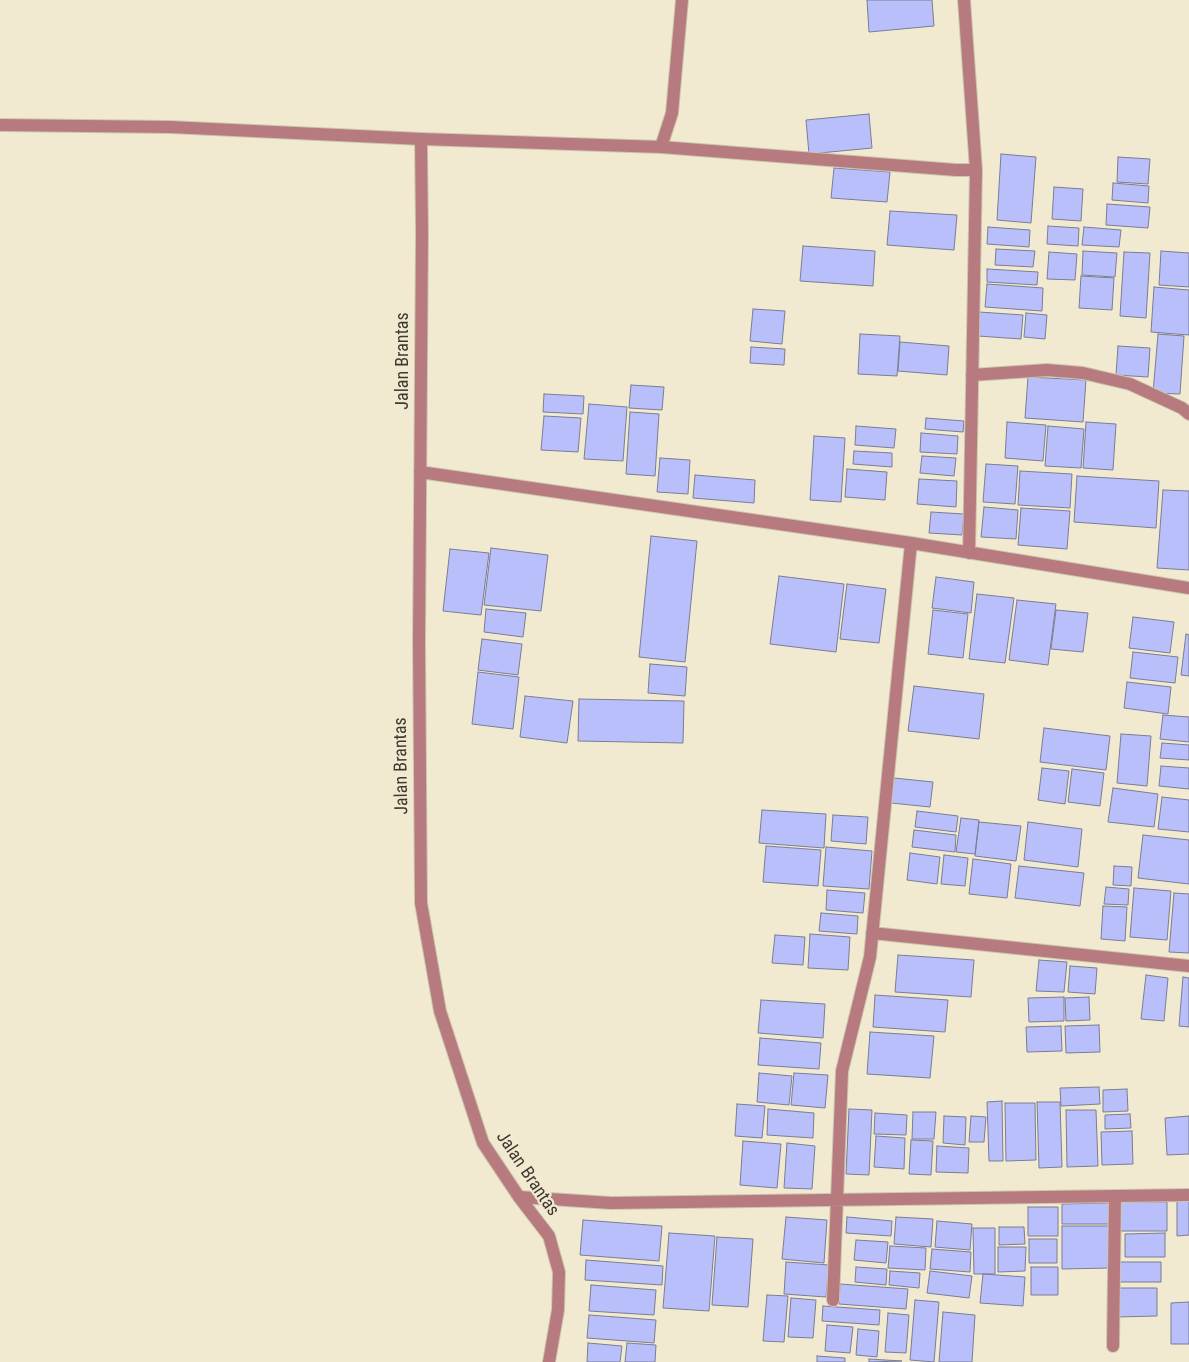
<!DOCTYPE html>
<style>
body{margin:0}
canvas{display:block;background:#f1ead1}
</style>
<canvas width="1189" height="1362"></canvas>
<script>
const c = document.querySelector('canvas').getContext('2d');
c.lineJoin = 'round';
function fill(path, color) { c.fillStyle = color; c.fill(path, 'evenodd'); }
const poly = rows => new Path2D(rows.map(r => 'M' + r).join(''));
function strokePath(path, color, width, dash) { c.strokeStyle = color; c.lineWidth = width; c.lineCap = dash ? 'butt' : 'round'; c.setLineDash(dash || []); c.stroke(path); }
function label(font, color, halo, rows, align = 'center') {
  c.font = font + ' "Roboto Condensed",sans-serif'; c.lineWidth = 4.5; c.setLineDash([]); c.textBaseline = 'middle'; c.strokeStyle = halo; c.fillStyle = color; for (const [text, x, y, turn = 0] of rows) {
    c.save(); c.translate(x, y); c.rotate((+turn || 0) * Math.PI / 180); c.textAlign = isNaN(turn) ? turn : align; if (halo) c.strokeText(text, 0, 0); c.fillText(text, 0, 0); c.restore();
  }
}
const building = poly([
 [867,0,932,0,934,26,869,32,867,0],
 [869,114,872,148,809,154,806,120,869,114],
 [1001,154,1036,157,1031,223,997,220,1001,154],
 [1118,157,1150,159,1148,184,1117,182,1118,157],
 [834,168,890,172,887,202,831,198,834,168],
 [1113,183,1149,186,1148,203,1112,200,1113,183],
 [1054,187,1083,189,1081,221,1052,219,1054,187],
 [1107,204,1150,207,1148,228,1106,225,1107,204],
 [890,211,957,215,954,250,887,245,890,211],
 [1048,226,1079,228,1078,246,1047,244,1048,226],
 [988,227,1030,230,1029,247,987,244,988,227],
 [1084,227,1121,230,1119,247,1082,245,1084,227],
 [803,246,875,251,873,286,800,281,803,246],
 [996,249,1035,251,1033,267,995,265,996,249],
 [1083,251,1117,253,1115,277,1082,275,1083,251],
 [1161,251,1189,253,1189,287,1159,285,1161,251],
 [1049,252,1077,254,1075,280,1047,279,1049,252],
 [1124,252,1150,253,1146,318,1120,316,1124,252],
 [987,269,1038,272,1037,285,987,282,987,269],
 [1081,276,1114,278,1112,310,1079,308,1081,276],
 [987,284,1043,288,1042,311,985,307,987,284],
 [1154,287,1189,290,1189,335,1151,332,1154,287],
 [753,309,785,311,782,344,750,341,753,309],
 [979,312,1023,315,1021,339,978,336,979,312],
 [1026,313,1047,315,1045,339,1024,337,1026,313],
 [860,334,900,336,897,376,858,374,860,334],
 [1158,334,1184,336,1180,394,1153,393,1158,334],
 [900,342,949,346,947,375,898,371,900,342],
 [1118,346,1150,348,1148,377,1116,375,1118,346],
 [751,347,785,349,784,365,750,363,751,347],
 [1028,377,1086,380,1083,422,1025,418,1028,377],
 [631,385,664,387,662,410,629,408,631,385],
 [544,394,584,396,583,414,543,412,544,394],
 [589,404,627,407,623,461,584,459,589,404],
 [630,412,659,414,655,476,626,474,630,412],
 [544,416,581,418,578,452,541,450,544,416],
 [926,418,964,421,963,432,925,429,926,418],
 [1007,422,1046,425,1043,461,1005,458,1007,422],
 [1086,422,1116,424,1113,470,1083,468,1086,422],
 [856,426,896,429,894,448,855,445,856,426],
 [1048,426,1084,429,1081,468,1045,466,1048,426],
 [921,433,958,436,957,454,920,452,921,433],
 [814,436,845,438,841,502,810,500,814,436],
 [854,451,892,453,892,467,853,464,854,451],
 [922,456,956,458,954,476,920,473,922,456],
 [660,458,690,460,688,494,657,492,660,458],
 [986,464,1018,466,1015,504,983,502,986,464],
 [847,469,887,472,885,500,845,497,847,469],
 [1020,471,1072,474,1070,508,1018,505,1020,471],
 [695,475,755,480,754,503,693,498,695,475],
 [1077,476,1159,481,1156,528,1074,522,1077,476],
 [919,479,957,481,956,507,917,504,919,479],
 [1163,490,1189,491,1189,570,1157,568,1163,490],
 [984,507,1018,510,1016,539,981,537,984,507],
 [1021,508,1070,511,1067,549,1018,545,1021,508],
 [931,512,964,514,962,535,929,533,931,512],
 [651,536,697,541,685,662,639,657,651,536],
 [491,548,548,555,541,611,484,605,491,548],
 [450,549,489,553,481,615,443,611,450,549],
 [779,576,844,584,836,652,770,644,779,576],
 [936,577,974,582,971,613,932,608,936,577],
 [847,584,886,589,879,643,840,639,847,584],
 [977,594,1014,598,1005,663,969,659,977,594],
 [1017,600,1056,604,1048,665,1009,660,1017,600],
 [486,609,526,613,523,637,484,632,486,609],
 [933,610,968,614,963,658,928,654,933,610],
 [1056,610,1088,613,1083,652,1051,649,1056,610],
 [1133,617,1174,622,1170,653,1129,648,1133,617],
 [1186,634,1189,635,1189,676,1181,675,1186,634],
 [482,639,522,644,518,675,478,670,482,639],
 [1133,652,1178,657,1175,683,1130,678,1133,652],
 [650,664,687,667,685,696,648,693,650,664],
 [478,672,519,677,513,729,472,724,478,672],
 [1127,682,1171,687,1168,714,1124,708,1127,682],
 [914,686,984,694,979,739,908,731,914,686],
 [525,696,573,701,567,743,520,737,525,696],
 [579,699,684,701,683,743,578,741,579,699],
 [1163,715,1189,717,1189,742,1160,739,1163,715],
 [1044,728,1110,736,1106,770,1040,762,1044,728],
 [1121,734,1151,736,1147,786,1117,783,1121,734],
 [1162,743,1189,745,1189,760,1160,758,1162,743],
 [1161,766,1189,768,1189,789,1159,786,1161,766],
 [1042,768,1069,771,1065,804,1038,800,1042,768],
 [1072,769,1104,773,1100,806,1068,802,1072,769],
 [894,778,933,782,930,807,891,803,894,778],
 [1113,788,1158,794,1154,827,1108,822,1113,788],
 [1162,797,1189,800,1189,832,1158,829,1162,797],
 [762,810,826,814,824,848,759,843,762,810],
 [917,811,958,816,956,832,915,827,917,811],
 [833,815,868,817,866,844,831,841,833,815],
 [961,818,979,820,975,854,956,852,961,818],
 [979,822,1021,826,1016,861,975,856,979,822],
 [1028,822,1082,829,1078,867,1024,860,1028,822],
 [914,830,956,835,955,852,912,847,914,830],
 [1143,835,1189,840,1189,884,1138,878,1143,835],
 [766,846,821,850,818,886,763,882,766,846],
 [826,847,872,851,869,889,823,886,826,847],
 [910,853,940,857,937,884,907,880,910,853],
 [944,855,968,858,965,886,941,884,944,855],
 [973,859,1011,864,1007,898,969,894,973,859],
 [1019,866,1084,873,1080,906,1015,898,1019,866],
 [1114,866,1132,867,1131,886,1113,885,1114,866],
 [1106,887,1129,889,1128,905,1104,904,1106,887],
 [1134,888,1171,891,1167,940,1130,937,1134,888],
 [827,890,865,893,863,913,826,910,827,890],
 [1174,893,1189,894,1189,953,1169,952,1174,893],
 [1103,906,1127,907,1125,941,1101,939,1103,906],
 [821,913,858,916,857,934,819,931,821,913],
 [810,934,850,937,848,970,808,968,810,934],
 [775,935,805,937,803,965,772,963,775,935],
 [898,955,974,960,971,997,895,992,898,955],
 [1039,960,1067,962,1064,992,1036,991,1039,960],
 [1070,966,1097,968,1095,994,1068,992,1070,966],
 [1146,975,1168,978,1164,1021,1141,1019,1146,975],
 [1183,977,1189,978,1189,1027,1179,1026,1183,977],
 [875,995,948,1000,945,1032,873,1027,875,995],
 [1064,997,1064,1021,1029,1022,1028,998,1064,997],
 [1089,997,1090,1020,1066,1021,1065,998,1089,997],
 [761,1000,825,1004,823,1038,758,1033,761,1000],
 [1099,1025,1100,1052,1066,1053,1065,1026,1099,1025],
 [1061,1026,1062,1051,1027,1052,1026,1027,1061,1026],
 [870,1032,934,1036,930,1078,867,1074,870,1032],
 [760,1038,821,1043,819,1069,758,1065,760,1038],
 [759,1073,792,1076,789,1105,757,1102,759,1073],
 [794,1073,828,1075,825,1108,791,1105,794,1073],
 [1099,1087,1100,1104,1061,1106,1060,1088,1099,1087],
 [1127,1089,1128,1111,1103,1112,1103,1090,1127,1089],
 [1002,1101,1003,1161,989,1161,987,1102,1002,1101],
 [1037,1102,1060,1102,1062,1167,1039,1168,1037,1102],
 [1005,1103,1035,1103,1036,1160,1006,1161,1005,1103],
 [737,1104,765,1106,762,1138,735,1136,737,1104],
 [768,1109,814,1113,813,1138,767,1135,768,1109],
 [849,1109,872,1110,869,1175,846,1174,849,1109],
 [1066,1110,1096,1110,1098,1166,1067,1167,1066,1110],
 [913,1112,936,1112,934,1139,912,1139,913,1112],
 [875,1113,907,1115,906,1135,874,1134,875,1113],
 [1130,1114,1131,1128,1105,1129,1105,1115,1130,1114],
 [944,1116,966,1117,965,1145,943,1143,944,1116],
 [971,1116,986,1117,984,1142,969,1142,971,1116],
 [1189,1116,1189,1154,1167,1155,1165,1118,1189,1116],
 [1132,1131,1133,1164,1102,1165,1101,1132,1132,1131],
 [876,1136,905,1138,904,1169,874,1167,876,1136],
 [911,1140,933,1141,931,1175,909,1174,911,1140],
 [743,1141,781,1144,777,1188,740,1185,743,1141],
 [787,1143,815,1146,812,1189,784,1188,787,1143],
 [937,1146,969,1148,968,1173,936,1172,937,1146],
 [1177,1201,1189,1201,1189,1235,1177,1236,1177,1201],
 [1120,1202,1167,1202,1167,1231,1120,1231,1120,1202],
 [1111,1203,1111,1224,1062,1224,1062,1204,1111,1203],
 [1028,1207,1058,1207,1058,1236,1028,1236,1028,1207],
 [786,1217,827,1220,824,1263,782,1259,786,1217],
 [847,1217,892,1221,891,1236,846,1233,847,1217],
 [896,1217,933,1219,931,1247,894,1244,896,1217],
 [583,1220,662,1226,659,1261,580,1255,583,1220],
 [937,1221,972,1224,970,1250,935,1247,937,1221],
 [1062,1226,1111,1226,1111,1268,1062,1269,1062,1226],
 [999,1227,1024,1227,1025,1244,999,1245,999,1227],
 [973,1228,995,1228,995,1274,974,1274,973,1228],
 [669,1233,715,1236,709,1311,663,1308,669,1233],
 [1165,1233,1165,1257,1125,1257,1125,1234,1165,1233],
 [717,1237,753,1239,748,1307,712,1305,717,1237],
 [1029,1239,1057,1239,1057,1263,1029,1263,1029,1239],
 [856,1240,888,1242,886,1263,854,1260,856,1240],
 [890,1246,926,1248,925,1270,888,1268,890,1246],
 [998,1247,1026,1247,1025,1271,998,1272,998,1247],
 [932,1249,971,1252,970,1272,930,1269,932,1249],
 [586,1260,663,1266,662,1285,585,1280,586,1260],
 [786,1262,829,1265,826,1297,784,1294,786,1262],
 [1117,1262,1161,1262,1161,1282,1118,1282,1117,1262],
 [856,1267,887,1269,886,1285,855,1282,856,1267],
 [1031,1267,1058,1267,1058,1295,1031,1295,1031,1267],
 [890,1271,920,1273,919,1288,889,1285,890,1271],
 [930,1271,972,1276,969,1298,927,1293,930,1271],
 [983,1274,1025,1277,1023,1306,980,1303,983,1274],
 [840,1284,908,1289,906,1309,839,1304,840,1284],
 [591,1285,656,1290,654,1315,589,1311,591,1285],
 [1118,1288,1157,1288,1157,1316,1118,1317,1118,1288],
 [767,1295,788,1296,784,1342,763,1341,767,1295],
 [791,1298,816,1300,813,1338,788,1337,791,1298],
 [915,1300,939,1302,934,1362,910,1360,915,1300],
 [1189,1302,1189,1344,1171,1344,1171,1303,1189,1302],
 [823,1306,880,1310,879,1325,822,1321,823,1306],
 [943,1312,975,1315,972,1362,939,1362,943,1312],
 [888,1313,909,1315,906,1353,885,1352,888,1313],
 [589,1315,656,1320,654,1343,587,1338,589,1315],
 [827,1325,853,1327,850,1353,825,1351,827,1325],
 [858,1329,879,1331,877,1357,856,1355,858,1329],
 [588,1343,622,1346,620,1362,587,1362,588,1343],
 [627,1343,656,1345,655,1362,625,1362,627,1343],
 [817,1356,845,1358,845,1362,817,1362,817,1356],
 [869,1359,902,1361,869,1362,869,1359]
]);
const minor = poly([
 [0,125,170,127,421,139,661,147,956,170,976,170,964,0],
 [421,139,422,233,419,642,421,903,440,1011,483,1143,519,1197,549,1236,559,1272,558,1310,549,1362],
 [661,147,672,113,682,0],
 [972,375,1047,370,1083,373,1130,384,1182,408,1189,414],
 [420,472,911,543,1189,588],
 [969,553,976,170],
 [872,933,1189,966],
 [519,1197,611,1203,1189,1195],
 [833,1300,842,1071,870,957,911,543],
 [1113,1346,1115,1197]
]);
const streetNames = [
 ["Jalan Brantas",403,361,-90],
 ["Jalan Brantas",402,766,-91],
 ["Jalan Brantas",527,1174,56]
];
fill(building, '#b9bffb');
strokePath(building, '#7a7d93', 1);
strokePath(minor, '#cdc7b1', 14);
strokePath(minor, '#b77b7f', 12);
label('18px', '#3c3a30', '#f1ead1', streetNames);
</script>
